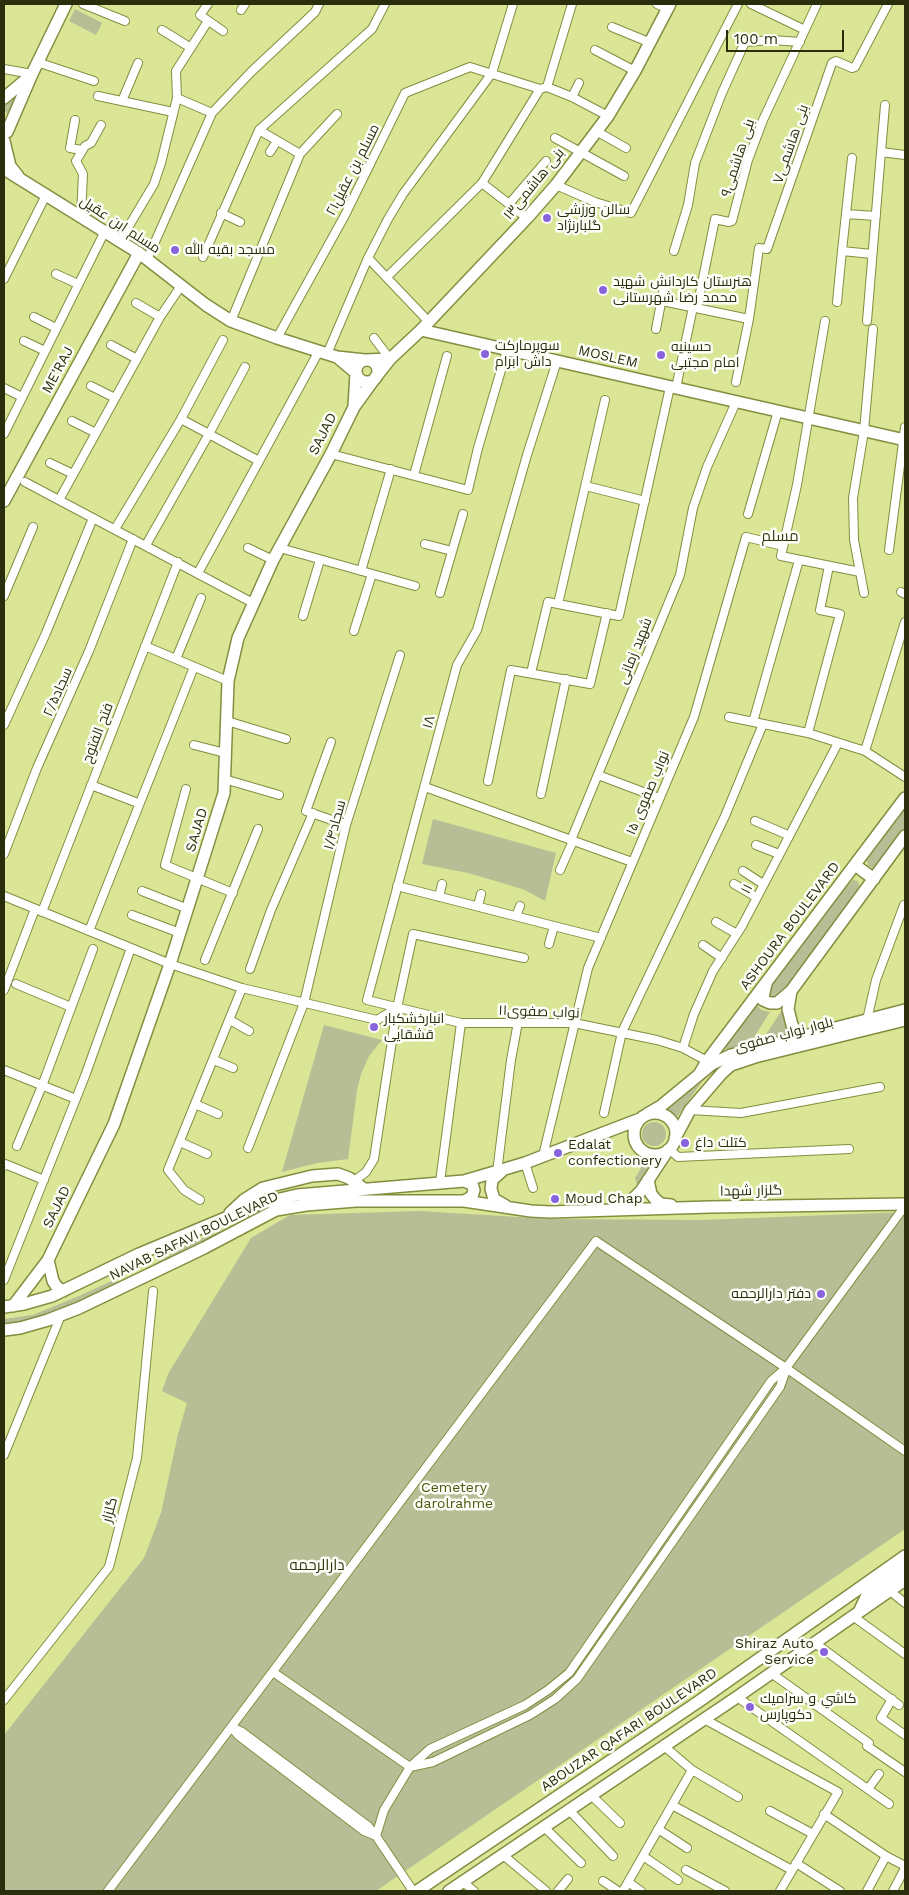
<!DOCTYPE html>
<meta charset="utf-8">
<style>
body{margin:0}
#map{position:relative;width:909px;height:1895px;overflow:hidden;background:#dae595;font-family:"Work Sans",sans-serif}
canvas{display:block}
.frame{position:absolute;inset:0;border:5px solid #2b2e0d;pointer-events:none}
.scale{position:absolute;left:726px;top:30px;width:118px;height:22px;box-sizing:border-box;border:2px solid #2b2e0d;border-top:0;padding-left:6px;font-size:15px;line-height:18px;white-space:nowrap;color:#2b2e0d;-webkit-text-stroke:4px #fdfef7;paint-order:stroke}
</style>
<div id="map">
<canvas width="909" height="1895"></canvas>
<div class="frame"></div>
<div class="scale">100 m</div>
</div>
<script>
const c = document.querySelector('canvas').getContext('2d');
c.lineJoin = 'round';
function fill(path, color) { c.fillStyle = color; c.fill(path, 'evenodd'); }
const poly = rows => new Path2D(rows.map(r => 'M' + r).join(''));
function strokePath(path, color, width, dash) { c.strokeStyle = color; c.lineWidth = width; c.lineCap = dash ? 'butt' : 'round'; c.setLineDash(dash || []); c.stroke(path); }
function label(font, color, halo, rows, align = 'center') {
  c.font = font + ' "Work Sans",Cairo,sans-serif'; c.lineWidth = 5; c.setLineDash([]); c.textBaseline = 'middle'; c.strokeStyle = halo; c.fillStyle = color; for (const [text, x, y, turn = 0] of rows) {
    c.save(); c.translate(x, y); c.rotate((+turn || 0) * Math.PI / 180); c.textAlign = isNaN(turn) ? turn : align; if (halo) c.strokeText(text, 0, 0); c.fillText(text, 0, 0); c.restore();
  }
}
const green = poly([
 [75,9,102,23,96,35,69,21],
 [27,81,10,116,4,110,4,101],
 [905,808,905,828,876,867,873,868,869,866,866,859],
 [433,819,556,853,545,901,525,890,506,884,468,873,422,864],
 [853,880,858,881,860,889,792,982,776,999,768,997,769,987,811,930,844,889],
 [756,1003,761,1010,770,1012,749,1045,733,1051,727,1050,724,1047],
 [782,1010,787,1034,761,1042],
 [324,1025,382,1040,369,1056,361,1074,357,1090,348,1159,317,1163,282,1172],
 [704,1079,676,1118,666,1110,705,1079],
 '642 1134a12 12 0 1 1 24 0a12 12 0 1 1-24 0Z',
 [643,1159,651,1162,640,1184,637,1185,635,1178,640,1170],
 [420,1211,550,1219,702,1220,905,1212,905,1529,376,1891,4,1891,4,1735,144,1558,161,1513,178,1434,187,1403,162,1391,168,1374,251,1238,290,1215],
 [250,1219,139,1275,138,1273,191,1243],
 [116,1279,118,1283,67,1309,4,1327,4,1319,33,1315,79,1296]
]);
const street = poly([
 [83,4,125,21],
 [208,4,200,15,223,31],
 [657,4,668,9],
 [751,4,805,30],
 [241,10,245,4],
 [612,27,651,43],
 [162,30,191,48],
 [595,50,635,71],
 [37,62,94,81],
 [4,69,32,74],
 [547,87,572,4],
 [98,96,173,112],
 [572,97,579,83],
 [177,98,212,113],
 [122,101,138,63],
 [75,120,70,148,82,150],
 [259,130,300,154],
 [596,131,626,148],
 [555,138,624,176],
 [270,152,277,141],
 [881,152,885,105],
 [852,158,842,251,872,254],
 [482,183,527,218],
 [556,185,595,202,631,213,738,4],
 [509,204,546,161],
 [221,213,240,222],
 [846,214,876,216],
 [81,216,83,174,76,161,85,146,91,143,101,125],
 [120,241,154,184,161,163,177,98,176,71,208,21],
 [674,251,688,205,695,163,722,93,745,42,772,40,800,42],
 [203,257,259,130,372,29,385,4],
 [368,258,429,322],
 [147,260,212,113,251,72,315,12,319,4],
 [56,274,78,284],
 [387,277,482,183,540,89],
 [4,279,46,195],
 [662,301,749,319],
 [837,302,842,251],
 [136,303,160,317],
 [697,308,715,219,729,222,732,221,748,160,763,120,817,4],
 [34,317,56,328],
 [231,321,300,154,337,114],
 [825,321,797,485,781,556,860,572],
 [867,321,881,152,905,155],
 [656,329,664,287],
 [277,338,345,215,405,93,470,67,540,89,547,87,572,97,608,116],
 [374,338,390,359],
 [24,341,45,351],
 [111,345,137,359],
 [327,354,368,258,388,219,403,194,492,73,513,4],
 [557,361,527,455,477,630,457,665,367,1000,461,1023,574,1023,657,1040,683,1048,707,1061],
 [736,382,749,319,759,248,767,249,832,63,836,61,852,68,855,67,888,4],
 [91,386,115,398],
 [4,388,22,397],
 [676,388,693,307],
 [181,419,259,461],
 [72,421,96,433],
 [4,434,105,231],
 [331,454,468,490,478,448,507,350],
 [50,463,73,474],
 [414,475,447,356],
 [25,482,253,603],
 [586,486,645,501],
 [59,500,160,317,181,286],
 [748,514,778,411],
 [115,529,181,419,223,340],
 [425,544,452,551],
 [146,545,209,434,245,367],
 [248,548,273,560],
 [280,548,415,586],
 [889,550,905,427],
 [361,571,391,469],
 [198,573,319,351],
 [901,592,905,594],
 [440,593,463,514],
 [864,593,854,540,853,498,864,431,873,329],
 [4,596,33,527],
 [558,604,605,400],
 [303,616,320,560],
 [354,631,372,574],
 [145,646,228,681],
 [176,659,201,598],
 [531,673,548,602,619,616,670,387],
 [729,717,808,733,865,751,905,777],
 [227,721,286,739],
 [753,722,799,560],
 [4,725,46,633,93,518],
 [808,733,840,614,820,610,829,566],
 [331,742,306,811,346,825],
 [194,745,225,753],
 [865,751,905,622],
 [598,775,659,798],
 [224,779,279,795],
 [488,781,511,670,590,684,607,613],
 [91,785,138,803],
 [425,787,632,862],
 [186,789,165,865,233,893],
 [541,794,566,679],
 [755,821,788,835],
 [571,840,680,575,693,508,707,467,736,402],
 [756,845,779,854],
 [4,854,37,768,89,651,133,539],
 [560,870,573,841],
 [743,871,763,884],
 [734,884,756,897],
 [397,886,601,938],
 [142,891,188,909],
 [4,896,170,964,242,988,377,1020,397,1008],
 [439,897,442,884],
 [478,906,481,894],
 [42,912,178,562],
 [132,915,180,933],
 [516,916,520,906],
 [716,922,737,934],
 [89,931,194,667],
 [549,944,554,926],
 [703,945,722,958],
 [205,960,258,829],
 [250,969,271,910,313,813],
 [16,984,71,1007],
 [4,990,35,909],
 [230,1020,249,1031],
 [867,1020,876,980,904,905],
 [683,1048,694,1014,713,971,742,926,838,743],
 [214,1060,233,1068],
 [4,1070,76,1099],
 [195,1104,218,1114],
 [690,1110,741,1113,880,1087],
 [604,1113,622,1032,725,816,763,724],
 [180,1142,207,1154],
 [17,1146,42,1086,93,949],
 [248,1148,304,1003,346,825,400,655],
 [669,1149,678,1157,849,1149],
 [543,1156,588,968,694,717,746,537,783,546],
 [525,1163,533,1188],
 [4,1166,5,1164,44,1180],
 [497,1172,511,1060,518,1022],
 [354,1181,366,1172,374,1159,397,1008,413,934,524,958],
 [440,1182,461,1023],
 [200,1200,184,1190,168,1170,242,988],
 [4,1280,85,1076,131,948],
 [4,1455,61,1315],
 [890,1591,905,1603],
 [854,1617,905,1654],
 [815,1643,899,1705],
 [273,1672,410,1767,433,1762,530,1715,555,1699,577,1679,780,1387,786,1370],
 [771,1673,869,1743,867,1746,905,1772],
 [737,1697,889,1804],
 [892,1699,881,1718,905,1735],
 [4,1700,109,1567,137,1458,153,1291],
 [704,1719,838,1792,780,1891],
 [664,1746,692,1770,738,1797],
 [868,1789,879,1774],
 [591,1795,620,1823],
 [672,1805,792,1870],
 [569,1810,613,1856],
 [770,1811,813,1834],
 [824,1814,886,1856,905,1866],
 [544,1827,581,1863],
 [658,1829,687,1848],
 [376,1836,384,1810,410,1767,430,1749,525,1705,548,1690,569,1673,771,1381,786,1368,905,1206],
 [376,1836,364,1831,239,1736,231,1727,242,1732,368,1826,376,1836,413,1891],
 [503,1855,546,1891],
 [643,1856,678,1880],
 [796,1863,840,1891],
 [686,1870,725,1891],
 [603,1881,618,1891],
 [463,1882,474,1891],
 [628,1882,641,1891],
 [108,1891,596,1241,786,1368,905,1451],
 [558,1891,568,1879],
 [623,1891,692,1770],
 [867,1891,886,1856],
 [893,1891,905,1868]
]);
const secondary = poly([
 [4,98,29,77],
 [7,132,32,74,66,4],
 [4,141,10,166,18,176],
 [4,169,139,253,206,305,231,321,277,338,337,357,365,360,390,359],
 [421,330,905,440],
 [337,357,356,373,354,406],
 '356 371a11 11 0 1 1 22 0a11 11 0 1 1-22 0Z',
 [4,501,139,253],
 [855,865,874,879],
 [766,984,763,997,763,1000,770,1003,777,1003,791,991,905,836],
 [791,991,788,1009,792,1025,801,1037],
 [700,1073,707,1061,905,798],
 '634 1134a21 21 0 1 1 42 0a21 21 0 1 1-42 0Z',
 [647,1114,661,1106,712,1064,731,1055,905,1010],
 [675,1138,690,1110,722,1073,731,1065,755,1057,905,1020],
 [502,1171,492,1180,491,1189,494,1199,506,1206],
 [648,1180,651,1194,656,1200,661,1204,671,1205],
 [464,1181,472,1184,474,1190,472,1197,464,1201],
 [616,1207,633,1199,641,1191,668,1150],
 [230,1213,244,1200,263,1188,312,1176,338,1174,349,1178,364,1189],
 [48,1260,53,1281,57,1287,63,1291],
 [13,1306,48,1260,114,1124,170,964,224,793,228,681,238,638,273,560,331,454,354,407,375,378,390,359,421,330,527,218,556,185,608,116,635,71,670,4],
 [4,1307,24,1304,52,1296,139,1254,259,1204,297,1195,464,1181,525,1163,640,1119],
 [4,1330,20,1328,48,1320,79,1308,204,1248,276,1210,306,1205,356,1201,464,1201,531,1211,550,1212,710,1207,905,1204],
 [859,1612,867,1595,905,1568],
 [417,1891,698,1702,905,1556],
 [449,1891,737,1697,905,1580]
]);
const markers = [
 [547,218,5,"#8963de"],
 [175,250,5,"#8963de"],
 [603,290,5,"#8963de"],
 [485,354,5,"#8963de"],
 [661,355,5,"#8963de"],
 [374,1027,5,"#8963de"],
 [685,1143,5,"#8963de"],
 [558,1153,5,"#8963de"],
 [555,1199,5,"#8963de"],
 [821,1294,5,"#8963de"],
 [824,1652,5,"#8963de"],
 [750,1707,5,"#8963de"]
];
const streetNames = [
 ["بنی هاشمی۷",791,144,-71],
 ["بنی هاشمی۹",738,158,-72],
 ["مسلم بن عقیل۲۱",353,170,-63],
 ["بنی هاشمی۱۳",534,184,-51],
 ["مسلم ابن عقیل",120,225,33],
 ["MOSLEM",608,357,13],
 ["ME'RAJ",58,370,-62],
 ["SAJAD",323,434,-63],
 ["شهید زمانی",635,651,-68],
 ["۲/۵سجاد",58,692,-66],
 ["۱۸",429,722,-75],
 ["فتح الفتوح",98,733,-69],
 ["نواب صفوی ۱۵",648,793,-67],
 ["۱/۴سجاد",335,825,-75],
 ["SAJAD",197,830,-73],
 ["۱۱",747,889,-63],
 ["ASHOURA BOULEVARD",790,926,-53],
 ["۱۱نواب صفوی",539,1012,2],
 ["بلوار نواب صفوی",784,1035,-15],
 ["گلزار شهدا",751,1191,-1],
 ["SAJAD",57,1207,-64],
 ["NAVAB SAFAVI BOULEVARD",194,1236,-26],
 ["گلزار",110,1510,-75],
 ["ABOUZAR QAFARI BOULEVARD",629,1730,-34]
];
const poiNames = [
 ["سالن ورزشی",557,210],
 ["گلبارنژاد",557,226],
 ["مسجد بقیه الله",185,250],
 ["هنرستان کاردانش شهید",613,282],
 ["محمد رضا شهرستانی",613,298],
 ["سوپرمارکت",495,346],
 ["داش ابرام",495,362],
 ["حسینیه",671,347],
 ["امام مجتبی",671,363],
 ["انبارخشکبار",384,1019],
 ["قشقایی",384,1035],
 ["کتلت داغ",695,1143],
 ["Edalat",568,1145],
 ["confectionery",568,1161],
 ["Moud Chap",565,1199],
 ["دفتر دارالرحمه",811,1294,"right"],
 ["Shiraz Auto",814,1644,"right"],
 ["Service",814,1660,"right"],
 ["كاشي و سراميك",760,1699],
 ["دكوپارس",760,1715]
];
const parkNames = [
 ["Cemetery",454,1488],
 ["darolrahme",454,1504]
];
const neighbourhoodNames = [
 ["مسلم",780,537],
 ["دارالرحمه",317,1566]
];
fill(green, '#b7bd94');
strokePath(street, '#858d40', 10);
strokePath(secondary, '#858d40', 14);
strokePath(street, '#fff', 8);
strokePath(secondary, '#fff', 11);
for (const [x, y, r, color] of markers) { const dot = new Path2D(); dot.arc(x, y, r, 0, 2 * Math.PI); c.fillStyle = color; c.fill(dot); strokePath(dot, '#fdfef7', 2); }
label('14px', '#2b2e0d', '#fdfef7', streetNames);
label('14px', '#2b2e0d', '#fdfef7', poiNames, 'left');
label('14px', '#50560e', '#fdfef7', parkNames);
label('15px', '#32360c', '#fdfef7', neighbourhoodNames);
</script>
